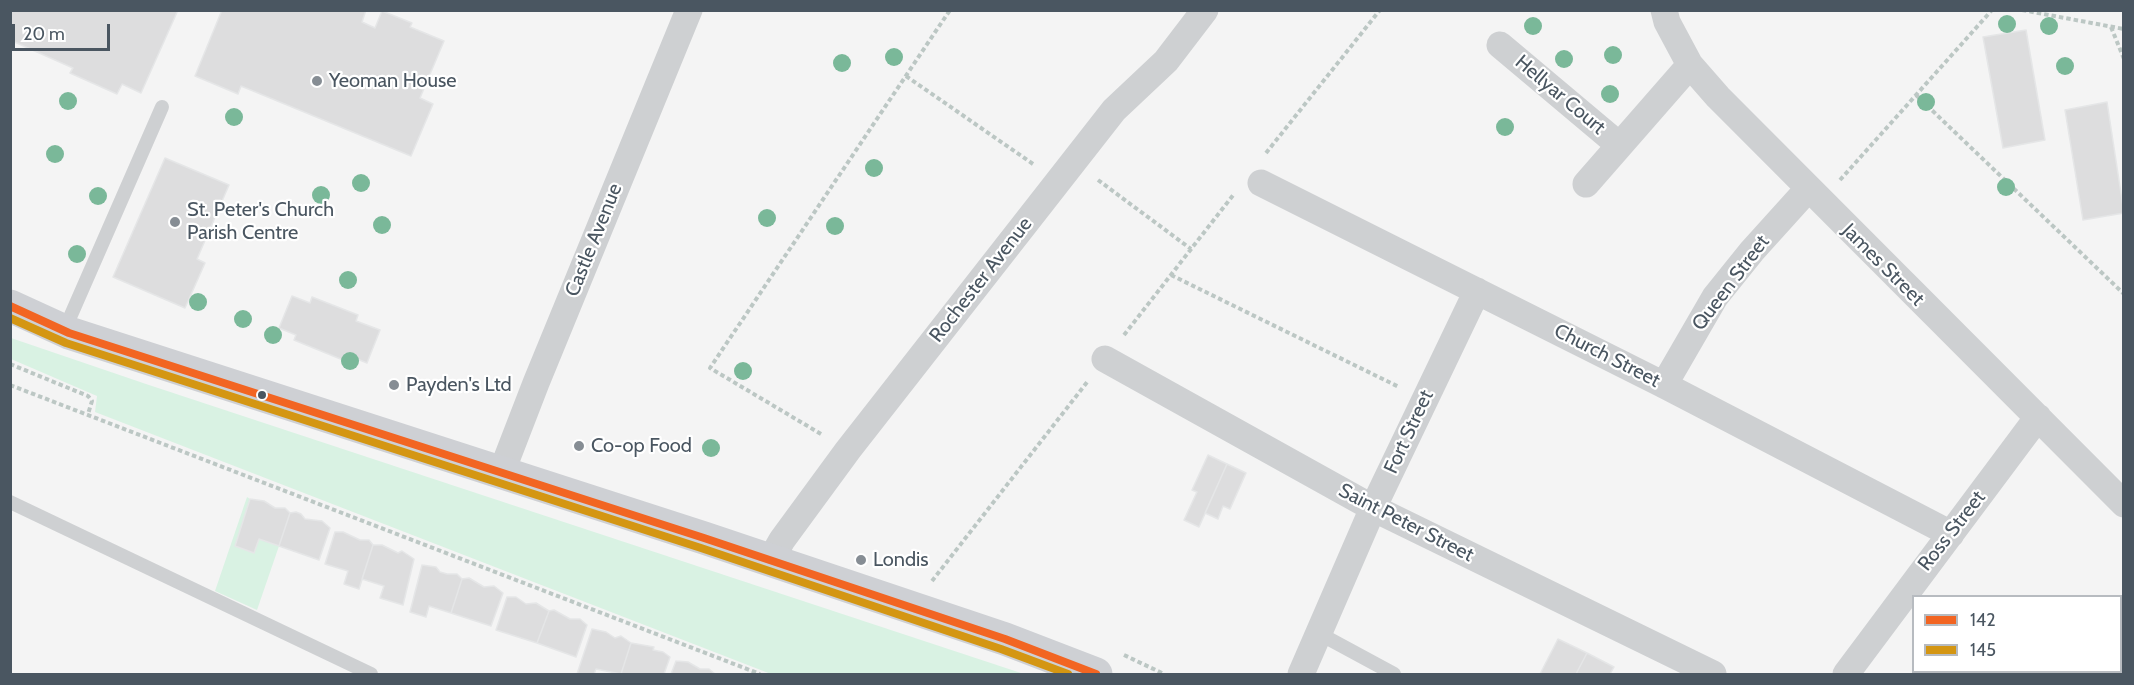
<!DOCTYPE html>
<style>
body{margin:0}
#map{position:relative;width:2134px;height:685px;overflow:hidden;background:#f4f4f4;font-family:Cabin,sans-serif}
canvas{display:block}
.frame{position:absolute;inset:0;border:12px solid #4a5661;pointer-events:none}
.legend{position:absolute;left:1912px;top:595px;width:210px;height:78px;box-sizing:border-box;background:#fff;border:2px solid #b7bbc0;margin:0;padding:8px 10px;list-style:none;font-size:18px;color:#4a5661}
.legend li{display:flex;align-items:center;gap:12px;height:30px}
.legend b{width:30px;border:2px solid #b7bbc0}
.scale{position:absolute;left:12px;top:24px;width:98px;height:27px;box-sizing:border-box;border:3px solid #4a5661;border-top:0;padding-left:8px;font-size:18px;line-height:21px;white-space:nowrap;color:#4a5661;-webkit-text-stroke:4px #fff;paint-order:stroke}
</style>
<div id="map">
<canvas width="2134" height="685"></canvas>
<div class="frame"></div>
<ul class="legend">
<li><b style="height:8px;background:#f26522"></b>142</li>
<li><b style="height:8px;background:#d49613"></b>145</li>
</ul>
<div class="scale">20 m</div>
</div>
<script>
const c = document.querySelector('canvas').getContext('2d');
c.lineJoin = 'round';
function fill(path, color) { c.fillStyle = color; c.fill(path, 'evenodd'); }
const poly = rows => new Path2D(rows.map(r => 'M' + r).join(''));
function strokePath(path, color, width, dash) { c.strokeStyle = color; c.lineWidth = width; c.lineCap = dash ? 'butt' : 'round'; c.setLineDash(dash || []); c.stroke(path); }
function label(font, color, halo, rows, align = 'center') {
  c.font = font + ' Cabin,sans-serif'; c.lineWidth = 4.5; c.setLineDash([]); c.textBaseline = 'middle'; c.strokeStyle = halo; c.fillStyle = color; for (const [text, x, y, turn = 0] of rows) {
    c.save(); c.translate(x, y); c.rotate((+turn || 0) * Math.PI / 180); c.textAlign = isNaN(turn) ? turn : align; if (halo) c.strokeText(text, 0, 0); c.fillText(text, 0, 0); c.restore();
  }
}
const green = poly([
 [11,338,146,384,1024,674,771,674,95,412,97,396,11,359],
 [247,497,250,499,235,546,254,552,259,539,279,546,257,610,215,591]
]);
const building = poly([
 [10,10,178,10,141,93,122,84,117,94,70,73,73,68,10,40,10,10],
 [222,10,366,10,362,22,375,28,382,11,412,23,410,27,444,41,420,98,433,104,411,156,241,86,238,94,195,76,222,10],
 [2026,30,2045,140,2003,148,1983,37,2026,30],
 [2107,102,2124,213,2083,220,2065,110,2107,102],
 [165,158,229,185,197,259,205,263,185,308,113,277,165,158],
 [292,296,310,303,312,297,358,315,356,321,380,330,367,363,345,354,343,360,294,340,296,335,279,328,292,296],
 [1208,455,1227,464,1199,527,1184,520,1197,492,1192,490,1208,455],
 [1227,464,1246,473,1230,509,1223,506,1218,519,1205,513,1227,464],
 [250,499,264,501,275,508,285,508,290,513,279,546,259,539,254,553,235,546,250,499],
 [296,512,301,514,305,519,322,521,330,528,319,560,279,546,290,513,296,512],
 [335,532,343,532,360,540,369,540,373,545,359,589,344,584,348,571,325,564,335,532],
 [373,545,382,545,398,553,402,551,414,559,403,605,380,598,384,586,362,579,373,545],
 [422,565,436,567,440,572,447,574,457,574,462,579,451,613,429,606,426,617,410,612,422,565],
 [469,578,484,587,494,586,503,593,491,626,451,613,462,579,469,578],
 [507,597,516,597,526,604,536,603,549,611,537,643,496,630,507,597],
 [554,610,570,619,580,619,587,625,576,657,537,643,549,611,554,610],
 [592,629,606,632,615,638,621,636,631,643,621,674,596,669,594,674,577,674,592,629],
 [1558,639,1587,653,1576,674,1540,674,1558,639],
 [631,643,654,647,653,650,663,652,670,657,664,674,621,674,631,643],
 [1587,653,1614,667,1610,674,1576,674,1587,653],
 [676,661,688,662,700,669,709,669,715,674,671,674,676,661]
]);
const path = poly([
 [2022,10,2124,29],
 [2111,27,2124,59],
 [906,76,1033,164],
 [1916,95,2124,294],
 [1266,153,1380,10],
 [1098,180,1191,249],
 [1840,180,1992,10],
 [1171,275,1399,387],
 [1124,335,1234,194],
 [10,364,88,396,92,401,88,414],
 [10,385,760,674],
 [821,434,710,368,950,10],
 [932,581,1088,381],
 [1124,655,1164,674]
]);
const lane = poly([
 [64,331,162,107],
 [10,502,371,674],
 [1320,634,1394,674]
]);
const street = poly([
 [1664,10,1667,22,1690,65,1718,97,2124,504],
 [1500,45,1619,145],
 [1261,183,1664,385,1951,534],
 [1586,184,1690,65],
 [1105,359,1373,508,1713,674],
 [1664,385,1715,297,1752,251,1808,189],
 [502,471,536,383,689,10],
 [770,561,782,540,848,450,1114,110,1166,61,1205,10],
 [1301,674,1373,508,1477,291],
 [1846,674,2038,417]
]);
const secondary = poly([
 [10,306,69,333,704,538,1005,639,1096,674]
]);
const bus1 = poly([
 [10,306,69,333,704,538,1005,639,1096,674]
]);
const bus2 = poly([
 [10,318,66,343,701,548,1001,649,1068,674]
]);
const trees = [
 [2007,24],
 [1533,26],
 [2049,26],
 [1613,55],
 [894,57],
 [1564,59],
 [842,63],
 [2065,66],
 [1610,94],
 [68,101],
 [1926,102],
 [234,117],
 [1505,127],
 [55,154],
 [874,168],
 [361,183],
 [2006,187],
 [321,195],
 [98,196],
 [767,218],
 [382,225],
 [835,226],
 [77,254],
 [348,280],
 [198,302],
 [243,319],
 [273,335],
 [350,361],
 [743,371],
 [711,448]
];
const markers = [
 [317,81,6,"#868d94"],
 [175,222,6,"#868d94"],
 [394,385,6,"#868d94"],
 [262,395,5,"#4a5661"],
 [579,446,6,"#868d94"],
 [861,560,6,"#868d94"]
];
const poiNames = [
 ["Yeoman House",329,81],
 ["St. Peter's Church",187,210],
 ["Parish Centre",187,233],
 ["Payden's Ltd",406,385],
 ["Co-op Food",591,446],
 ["Londis",873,560]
];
const streetNames = [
 ["Hellyar Court",1560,95,40],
 ["Castle Avenue",594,240,-68],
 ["James Street",1883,265,45],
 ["Rochester Avenue",981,280,-52],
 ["Queen Street",1731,283,-53],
 ["Church Street",1607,356,27],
 ["Fort Street",1409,432,-65],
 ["Saint Peter Street",1406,523,27],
 ["Ross Street",1952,531,-52]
];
fill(green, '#d9f2e3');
fill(building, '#ddddde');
strokePath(building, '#e5e6e7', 1.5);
strokePath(path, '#bcc7c4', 4, [4.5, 3]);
strokePath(lane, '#ced0d2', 14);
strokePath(street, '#ced0d2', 27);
strokePath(secondary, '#ced0d4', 33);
strokePath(bus1, '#f26522', 8);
strokePath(bus2, '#d49613', 8);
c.fillStyle = '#7ab899';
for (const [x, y] of trees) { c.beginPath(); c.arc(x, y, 9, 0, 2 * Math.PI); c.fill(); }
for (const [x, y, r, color] of markers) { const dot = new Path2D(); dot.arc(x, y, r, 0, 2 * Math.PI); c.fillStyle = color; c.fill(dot); strokePath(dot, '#fff', 2); }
label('20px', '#4a5661', '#fff', poiNames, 'left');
label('20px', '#4a5661', '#fff', streetNames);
</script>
